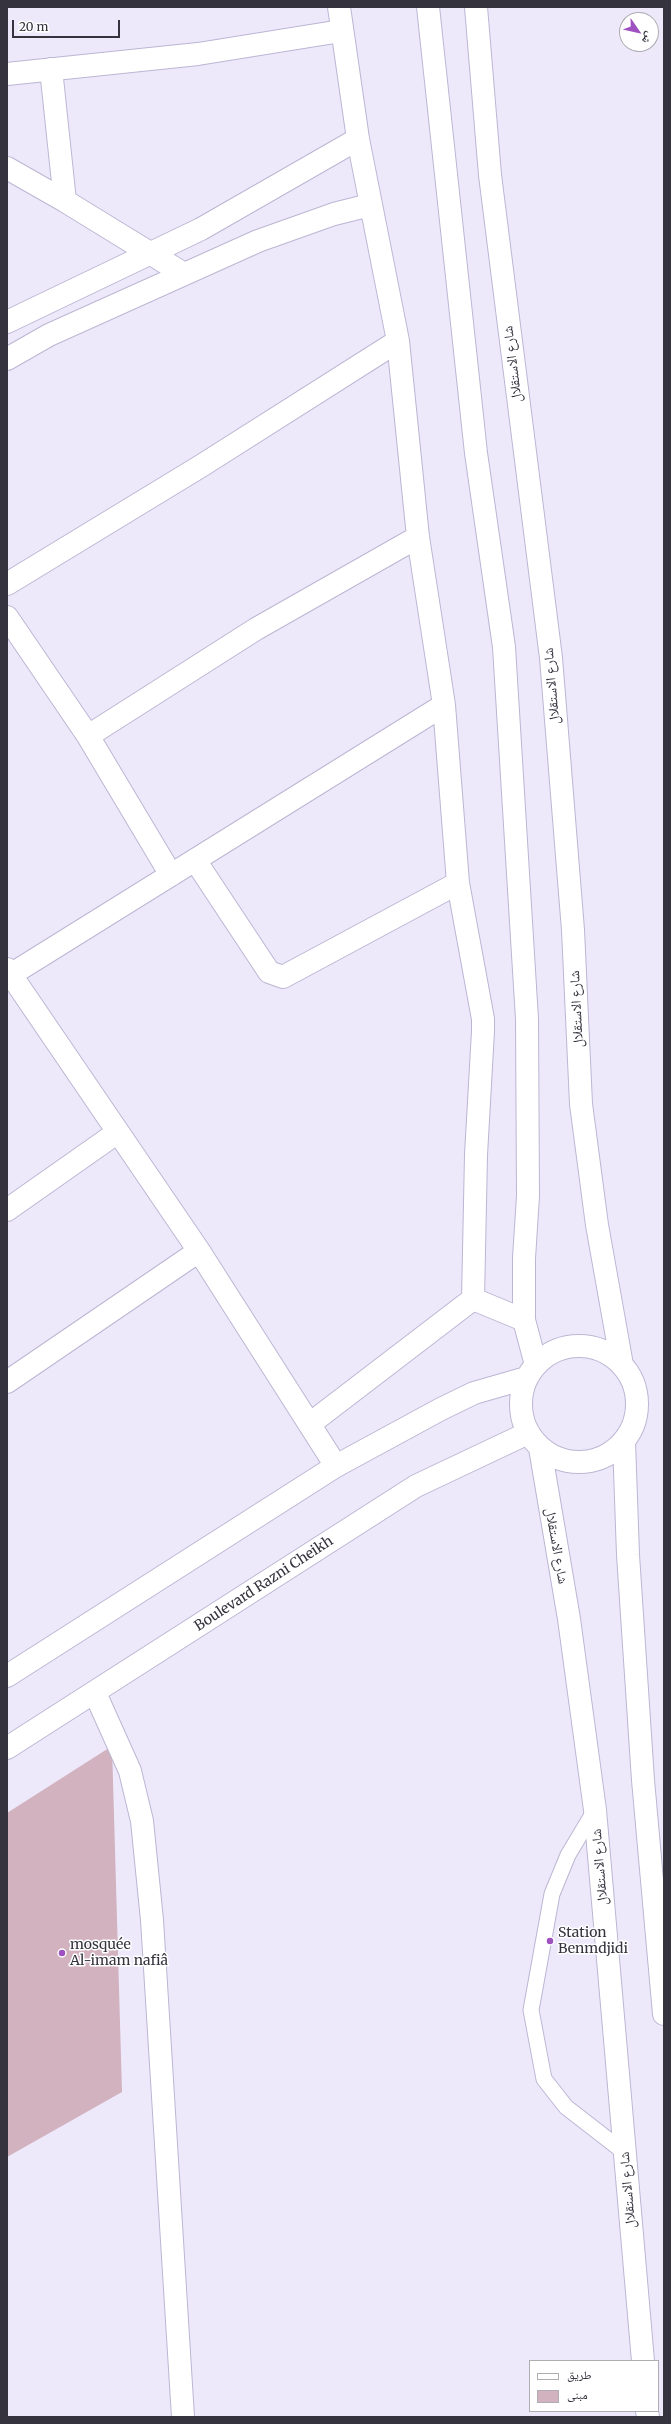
<!DOCTYPE html>
<meta charset="utf-8">
<style>
body{margin:0}
#map{position:relative;width:671px;height:2424px;overflow:hidden;background:#ede9fb;font-family:Merriweather,"Noto Naskh Arabic",serif}
canvas{display:block}
.frame{position:absolute;inset:0;border:8px solid #35333e;pointer-events:none}
.legend{position:absolute;left:529px;top:2360px;width:130px;height:52px;box-sizing:border-box;background:#fff;border:1px solid #aeadb2;margin:0;padding:5px 7px;list-style:none;font-size:12px;color:#35333e}
.legend li{display:flex;align-items:center;gap:8px;height:20px}
.legend b{width:20px;border:1px solid #aeadb2}
.north{position:absolute;left:619px;top:12px;width:40px;height:40px;box-sizing:border-box;background:#fff;border:1px solid #aeadb2;border-radius:50%;rotate:124deg;font-size:11px;font-weight:700;line-height:16px;text-align:center;color:#35333e}
.north::after{content:'';display:block;margin:auto;width:14px;height:18px;background:#9f50c1;clip-path:polygon(50% 0,100% 100%,50% 72%,0 100%)}
.scale{position:absolute;left:12px;top:20px;width:108px;height:18px;box-sizing:border-box;border:2px solid #35333e;border-top:0;padding-left:5px;font-size:12px;line-height:14px;white-space:nowrap;color:#35333e;-webkit-text-stroke:3px #fff;paint-order:stroke}
</style>
<div id="map">
<canvas width="671" height="2424"></canvas>
<div class="frame"></div>
<ul class="legend">
<li><b style="height:5px;background:#fff"></b>طريق</li>
<li><b style="height:11px;background:#d2b2bf"></b>مبنى</li>
</ul>
<div class="north">ش</div>
<div class="scale">20 m</div>
</div>
<script>
const c = document.querySelector('canvas').getContext('2d');
c.lineJoin = 'round';
function fill(path, color) { c.fillStyle = color; c.fill(path, 'evenodd'); }
const poly = rows => new Path2D(rows.map(r => 'M' + r).join(''));
function strokePath(path, color, width, dash) { c.strokeStyle = color; c.lineWidth = width; c.lineCap = dash ? 'butt' : 'round'; c.setLineDash(dash || []); c.stroke(path); }
function label(font, color, halo, rows, align = 'center') {
  c.font = font + ' Merriweather,"Noto Naskh Arabic",serif'; c.lineWidth = 3; c.setLineDash([]); c.textBaseline = 'middle'; c.strokeStyle = halo; c.fillStyle = color; for (const [text, x, y, turn = 0] of rows) {
    c.save(); c.translate(x, y); c.rotate((+turn || 0) * Math.PI / 180); c.textAlign = isNaN(turn) ? turn : align; if (halo) c.strokeText(text, 0, 0); c.fillText(text, 0, 0); c.restore();
  }
}
const building = poly([
 [112,1746,122,2092,7,2157,7,1813]
]);
const service = poly([
 [595,1810,568,1855,552,1894,531,2010,544,2079,566,2107,624,2152]
]);
const minor = poly([
 [51,69,65,201],
 [7,74,198,54,341,31],
 [7,168,65,201,184,274],
 [7,322,201,229,358,139],
 [7,359,49,335,258,241,334,214,370,205],
 [7,584,201,466,398,341],
 [7,617,88,736,171,875],
 [88,736,256,629,418,537],
 [195,860,269,972,283,977,458,883],
 [7,969,199,1251],
 [7,977,444,705],
 [7,1210,118,1132],
 [473,1299,524,1320],
 [7,1382,199,1251,336,1466],
 [311,1423,473,1299,476,1155,483,1031,483,1019,458,883,444,705,418,537,398,341,358,139,339,7],
 [95,1693,130,1771,142,1821,152,1920,183,2417]
]);
const secondary = poly([
 [428,7,476,453,504,647,527,1019,528,1196,524,1258,524,1320,536,1365],
 [476,7,490,175,551,658,573,930,581,1104,597,1225,622,1365],
 '521 1404a58 58 0 1 1 116 0a58 58 0 1 1-116 0Z',
 [624,1442,628,1555,643,1780,664,2014],
 [540,1448,569,1619,595,1810,643,2361],
 [7,1676,336,1466,441,1409,474,1393,526,1378],
 [7,1748,416,1486,528,1433],
 [647,2411,648,2417]
]);
const markers = [
 [550,1941,4,"#9f50c1"],
 [62,1953,4,"#9f50c1"]
];
const streetNames = [
 ["شارع الاستقلال",513,364,-97],
 ["شارع الاستقلال",552,686,-95],
 ["شارع الاستقلال",577,1009,-93],
 ["شارع الاستقلال",556,1546,80],
 ["Boulevard Razni Cheikh",264,1584,-33],
 ["شارع الاستقلال",600,1867,-95],
 ["شارع الاستقلال",628,2190,-95]
];
const poiNames = [
 ["Station",558,1933],
 ["Benmdjidi",558,1949],
 ["mosquée",70,1945],
 ["Al-imam nafiâ",70,1961]
];
fill(building, '#d2b2bf');
strokePath(service, '#bcb6d3', 17);
strokePath(minor, '#bcb6d3', 24);
strokePath(secondary, '#bcb6d3', 24);
strokePath(service, '#fff', 15);
strokePath(minor, '#fff', 22);
strokePath(secondary, '#fff', 22);
for (const [x, y, r, color] of markers) { const dot = new Path2D(); dot.arc(x, y, r, 0, 2 * Math.PI); c.fillStyle = color; c.fill(dot); strokePath(dot, '#fff', 1.5); }
label('14px', '#35333e', '#fff', streetNames);
label('14px', '#35333e', '#fff', poiNames, 'left');
</script>
